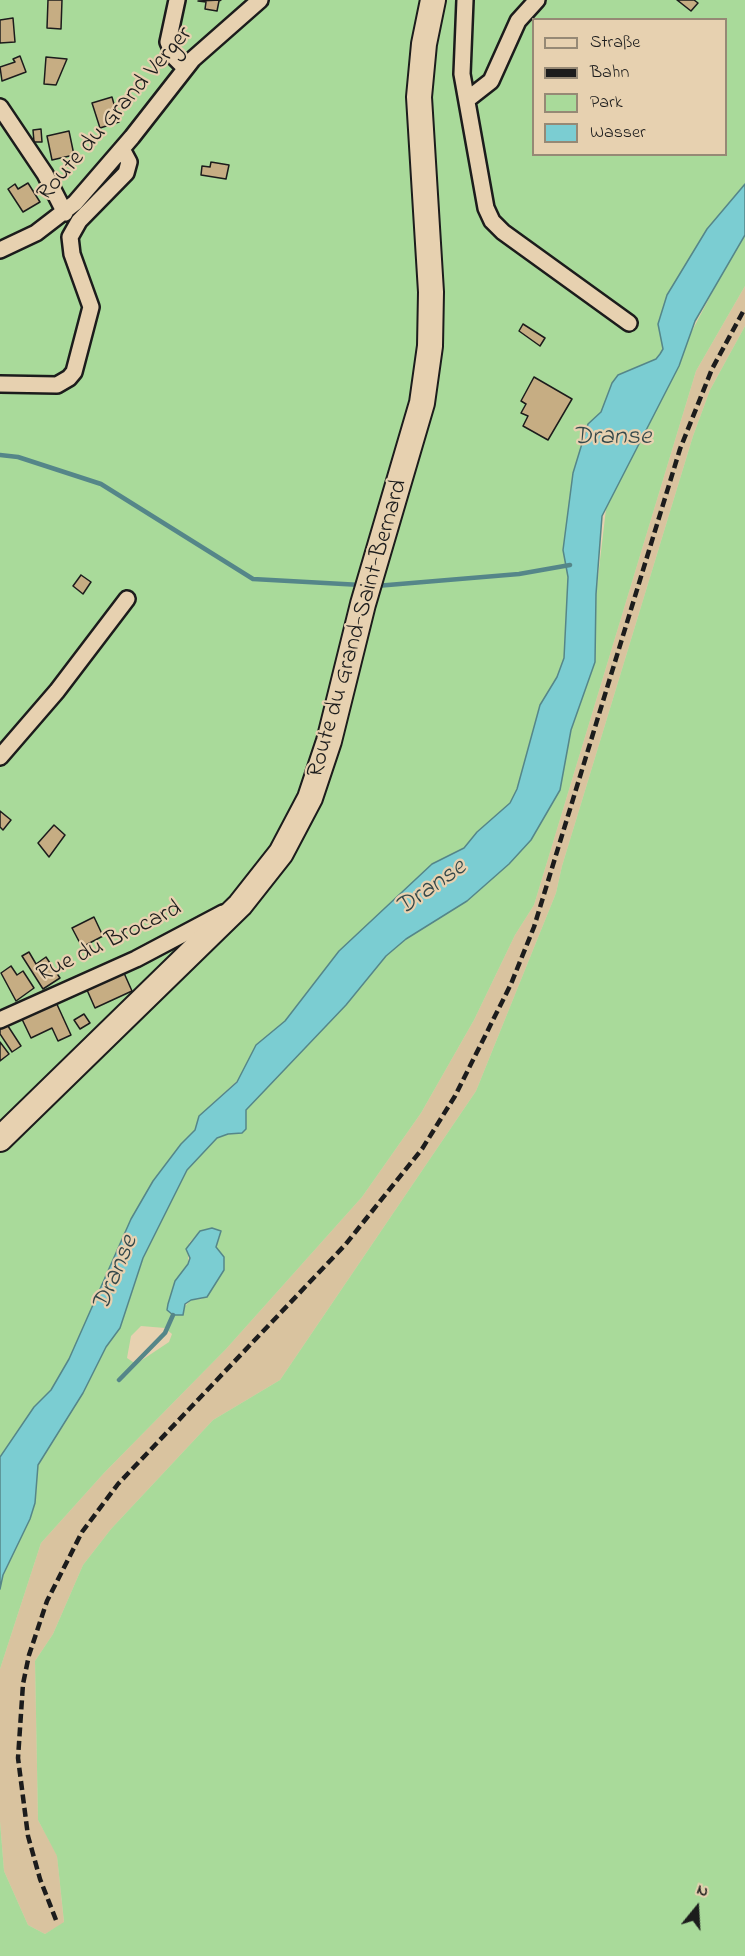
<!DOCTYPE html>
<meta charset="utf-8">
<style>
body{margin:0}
#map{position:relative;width:745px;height:1956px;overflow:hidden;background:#e7d1b0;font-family:"Indie Flower",sans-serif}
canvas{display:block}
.legend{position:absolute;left:532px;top:18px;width:195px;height:138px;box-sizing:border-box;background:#e7d1b0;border:2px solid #968975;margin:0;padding:8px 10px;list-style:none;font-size:18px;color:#1c1c1c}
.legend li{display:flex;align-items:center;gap:12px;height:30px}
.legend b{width:30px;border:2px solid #968975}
.north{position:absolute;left:667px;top:1878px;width:60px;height:60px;-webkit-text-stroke:4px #e7d1b0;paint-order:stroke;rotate:18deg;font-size:16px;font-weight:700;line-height:24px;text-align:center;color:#1c1c1c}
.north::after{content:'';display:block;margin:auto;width:21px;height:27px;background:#1c1c1c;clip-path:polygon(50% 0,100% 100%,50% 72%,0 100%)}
</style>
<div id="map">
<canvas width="745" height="1956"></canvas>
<ul class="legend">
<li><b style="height:8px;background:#e7d1b0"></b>Straße</li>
<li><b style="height:8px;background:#1c1c1c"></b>Bahn</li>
<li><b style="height:16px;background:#a9da9a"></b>Park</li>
<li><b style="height:16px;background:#7bcdd2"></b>Wasser</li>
</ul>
<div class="north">N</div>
</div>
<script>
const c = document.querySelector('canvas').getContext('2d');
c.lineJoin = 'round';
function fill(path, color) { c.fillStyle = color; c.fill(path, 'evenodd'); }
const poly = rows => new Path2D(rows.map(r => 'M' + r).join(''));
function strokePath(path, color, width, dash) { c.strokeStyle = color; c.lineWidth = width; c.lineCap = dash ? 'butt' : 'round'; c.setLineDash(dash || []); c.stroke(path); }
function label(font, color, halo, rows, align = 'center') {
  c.font = font + ' "Indie Flower",sans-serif'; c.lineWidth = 4.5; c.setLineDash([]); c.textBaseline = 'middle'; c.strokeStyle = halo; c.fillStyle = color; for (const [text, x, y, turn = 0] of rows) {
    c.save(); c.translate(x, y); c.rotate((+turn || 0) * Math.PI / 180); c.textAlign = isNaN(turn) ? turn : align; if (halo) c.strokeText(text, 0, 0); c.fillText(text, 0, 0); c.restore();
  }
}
const built = poly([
 [745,286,745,326,710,390,693,436,562,866,556,893,476,1091,280,1380,213,1420,111,1529,83,1565,53,1634,35,1661,38,1820,57,1855,64,1923,45,1934,28,1925,4,1871,0,1821,0,1669,41,1543,104,1473,226,1349,362,1197,421,1113,474,1020,515,935,534,905,696,371]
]);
const green = poly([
 [0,0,745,0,745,207,658,368,597,467,547,768,457,878,211,1105,0,1544],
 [534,20,726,20,726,154,534,154],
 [745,230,745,286,696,371,534,905,515,935,474,1020,421,1113,362,1197,226,1349,104,1473,41,1543,0,1669,0,1589,3,1575,24,1531,38,1465,83,1393,106,1347,120,1328,143,1258,187,1170,217,1138,228,1134,241,1133,246,1129,246,1110,386,956,406,939,467,901,509,864,560,790,571,730,595,662,596,594,606,509,630,449],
 [200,1231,220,1236,216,1247,224,1257,202,1299,191,1300,184,1307,168,1304,175,1281,188,1264,189,1243],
 [141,1326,165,1328,172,1334,169,1342,136,1364,127,1358,131,1336],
 [745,326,745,1956,0,1956,0,1821,4,1871,28,1925,45,1934,64,1922,57,1856,38,1820,35,1661,53,1634,83,1565,111,1529,213,1420,280,1380,476,1091,556,893,562,866,693,436,710,390]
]);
const water = poly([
 [745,184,745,235,695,321,679,366,602,516,596,594,595,662,571,730,560,790,531,840,509,864,467,901,406,939,386,956,346,1005,246,1110,246,1129,242,1133,228,1134,217,1138,187,1170,143,1258,120,1328,106,1347,83,1393,38,1465,35,1503,30,1519,3,1575,0,1589,0,1457,34,1407,51,1390,69,1359,131,1219,153,1181,181,1144,195,1130,199,1116,237,1082,256,1045,285,1021,339,951,432,864,464,848,477,832,510,803,517,789,540,705,557,677,564,658,568,577,563,550,573,473,588,424,601,412,612,383,618,375,656,359,660,354,663,349,658,324,667,295,707,229,745,184],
 [212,1228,221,1231,216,1247,224,1257,224,1270,207,1297,191,1300,185,1304,183,1315,173,1315,167,1310,168,1304,175,1281,188,1264,190,1258,186,1249,200,1231,212,1228]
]);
const stream = poly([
 [0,455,18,457,101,484,253,579,361,585],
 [376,586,519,574,570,565],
 [119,1380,165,1333,173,1315]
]);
const building = poly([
 [48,0,62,0,61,29,47,28,48,0],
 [221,0,219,1,217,11,205,9,206,2,198,1,221,0],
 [677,0,694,0,698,3,691,11,677,0],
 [13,18,15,42,0,43,0,20,13,18],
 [20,56,26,72,2,81,0,67,15,62,13,59,20,56],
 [46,57,67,59,56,85,44,84,46,57],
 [112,97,119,122,100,128,92,103,112,97],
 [41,129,42,142,34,142,33,130,41,129],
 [69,131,74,155,52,160,47,136,69,131],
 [211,162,229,165,226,179,201,175,202,166,210,167,211,162],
 [28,183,40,202,23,212,8,189,15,184,18,189,28,183],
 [523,324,545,338,540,346,519,331,523,324],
 [534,377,572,399,548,440,523,426,528,416,521,413,526,404,521,401,534,377],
 [81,575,91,582,83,594,73,586,81,575],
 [0,811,11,820,3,830,0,827,0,811],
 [54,825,65,835,49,857,38,843,54,825],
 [94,917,103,936,82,947,72,928,94,917],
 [29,952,36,964,46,957,60,978,43,989,22,956,29,952],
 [11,966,17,975,23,971,34,988,16,1001,1,973,11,966],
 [124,973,132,991,95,1008,87,990,124,973],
 [55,1000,71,1035,58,1041,52,1028,31,1038,20,1015,55,1000],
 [84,1014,90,1023,80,1029,74,1020,84,1014],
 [6,1023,21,1046,12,1052,0,1034,0,1027,6,1023],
 [0,1042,9,1054,0,1061,0,1042]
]);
const minor = poly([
 [177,0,168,42,175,58,185,68],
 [465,0,462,74,486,208,492,221,503,232,629,323],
 [468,99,491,81,518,21,537,0],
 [0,107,45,174,65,213],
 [0,250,36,233,75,203,132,137,193,59,260,0],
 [0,384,57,385,69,378,74,372,91,307,72,254,70,237,79,221,126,173,129,162,122,149],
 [0,757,57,691,127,599],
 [0,1020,136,959,223,913]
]);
const primary = poly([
 [0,1139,240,905,281,853,310,798,329,741,363,604,422,403,430,346,431,292,419,97,424,44,433,0]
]);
const rail = poly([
 [56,1920,40,1879,28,1836,18,1758,23,1684,29,1655,47,1601,82,1532,118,1484,345,1245,422,1149,455,1096,511,984,534,927,680,449,712,369,745,308]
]);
const streetNames = [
 ["Route du Grand Verger",116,115,-49],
 ["Route du Grand-Saint-Bernard",359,629,-74],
 ["Rue du Brocard",110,943,-26]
];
const waterNames = [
 ["Dranse",612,439],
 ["Dranse",432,889,-35],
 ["Dranse",117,1274,-67]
];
fill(built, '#d9c39f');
fill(green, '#a9da9a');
fill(water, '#7bcdd2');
strokePath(water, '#558689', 1.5);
strokePath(stream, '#558689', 4.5);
fill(building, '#c6ad83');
strokePath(building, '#1c1c1c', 1.5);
strokePath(minor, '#1c1c1c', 20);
strokePath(primary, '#1c1c1c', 28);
strokePath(minor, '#e7d1b0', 15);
strokePath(primary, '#e7d1b0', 24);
strokePath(rail, '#1c1c1c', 4.5, [9, 4.5]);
label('24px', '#1c1c1c', '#e7d1b0', streetNames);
label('italic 26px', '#34484a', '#e7d1b0', waterNames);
</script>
